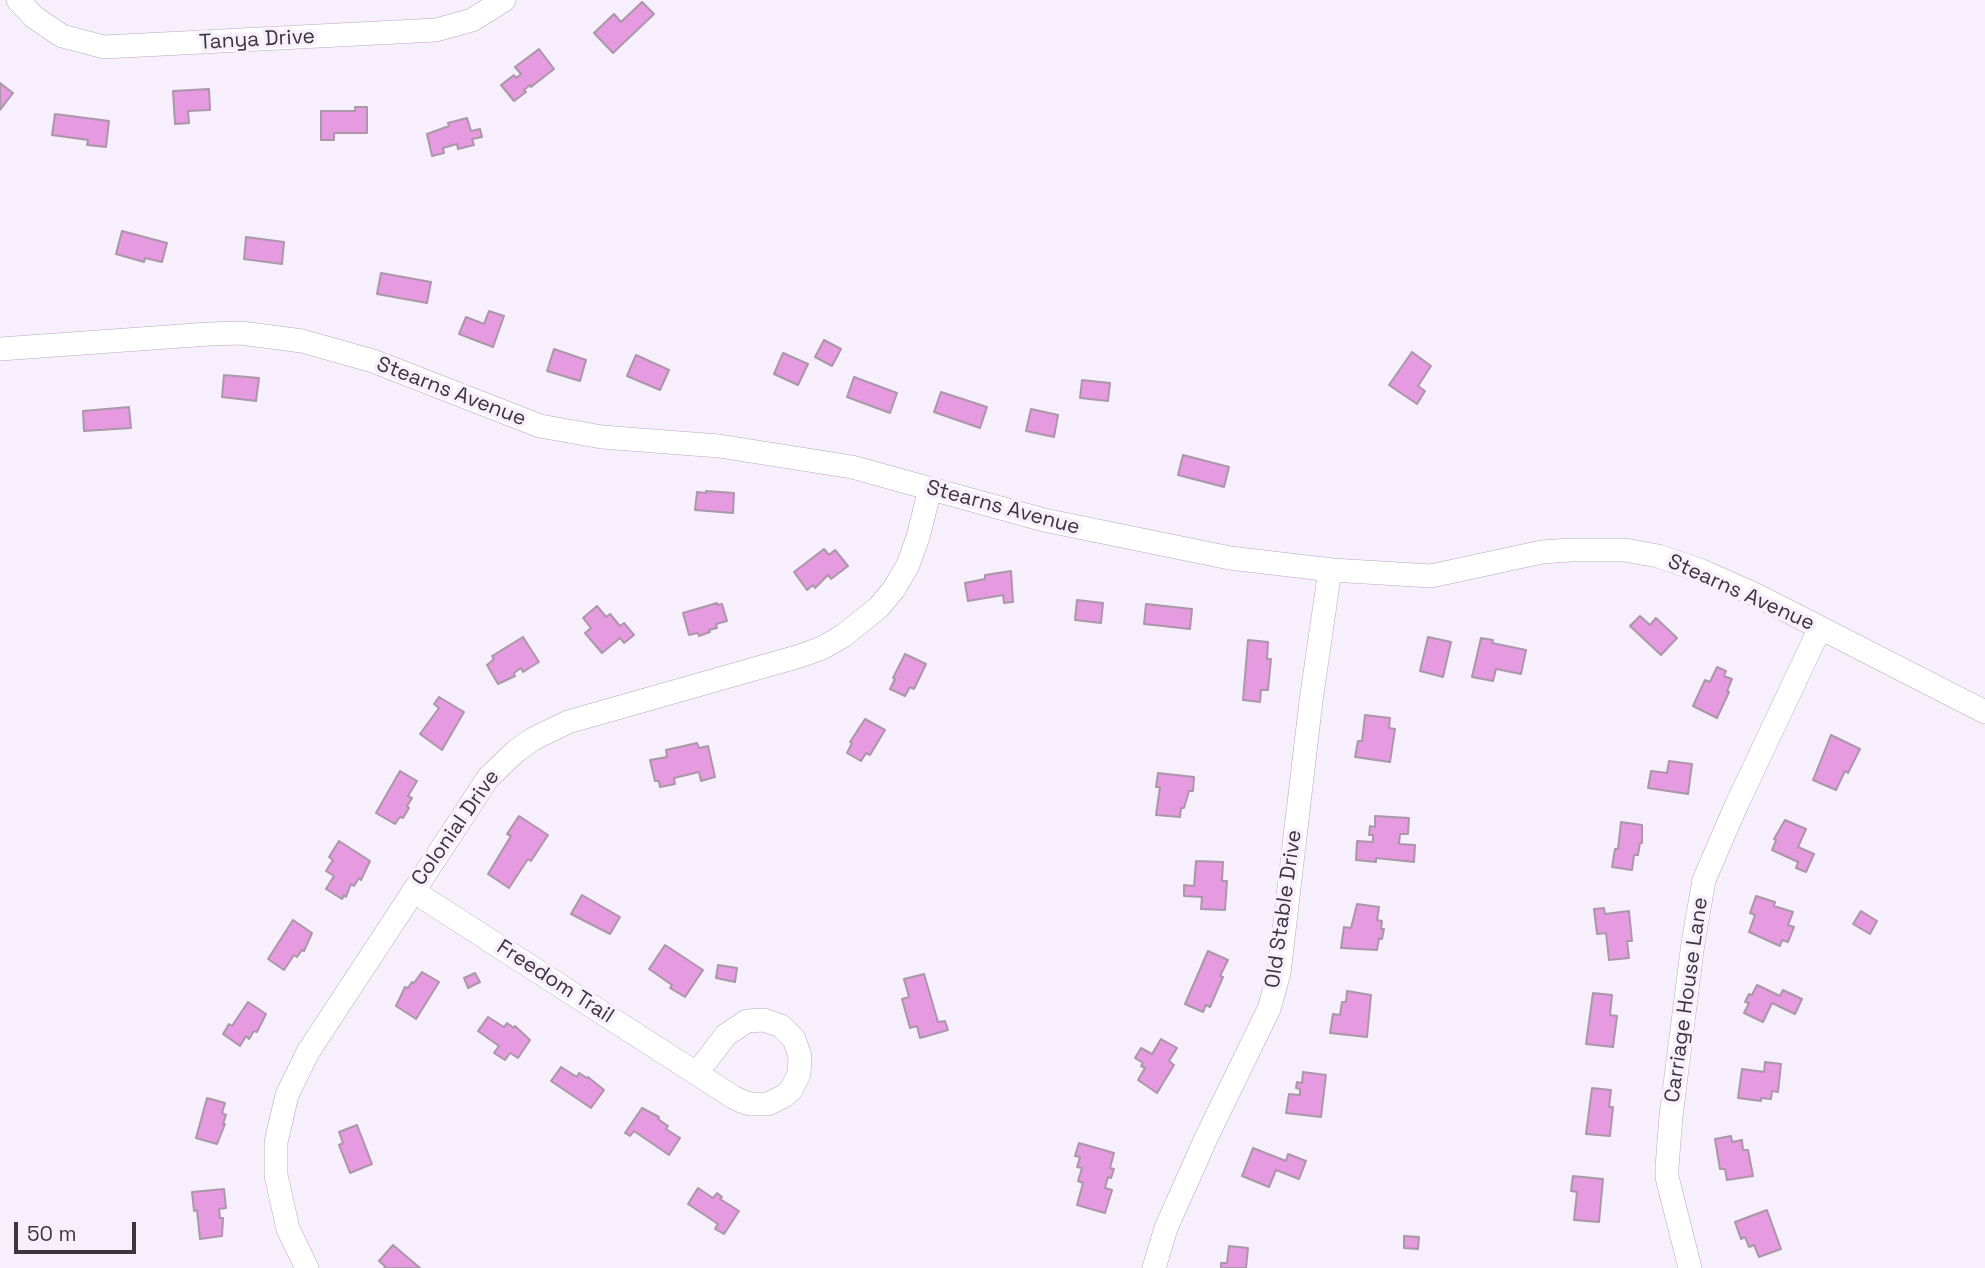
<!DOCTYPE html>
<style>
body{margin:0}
#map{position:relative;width:1985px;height:1268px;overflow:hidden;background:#f7effc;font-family:"Space Grotesk",sans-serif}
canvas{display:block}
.scale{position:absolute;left:14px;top:1222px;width:122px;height:32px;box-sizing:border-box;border:4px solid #3b363e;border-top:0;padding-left:9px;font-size:21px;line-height:24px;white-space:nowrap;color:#3b363e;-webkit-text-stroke:5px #f7effc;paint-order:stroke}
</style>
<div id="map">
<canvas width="1985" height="1268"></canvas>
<div class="scale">50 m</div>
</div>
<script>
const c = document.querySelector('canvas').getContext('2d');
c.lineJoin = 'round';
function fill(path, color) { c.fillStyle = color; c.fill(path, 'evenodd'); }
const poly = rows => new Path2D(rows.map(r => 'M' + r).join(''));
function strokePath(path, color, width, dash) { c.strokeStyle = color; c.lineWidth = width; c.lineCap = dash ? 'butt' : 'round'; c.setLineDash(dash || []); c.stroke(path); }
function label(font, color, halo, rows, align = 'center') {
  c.font = font + ' "Space Grotesk",sans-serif'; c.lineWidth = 7; c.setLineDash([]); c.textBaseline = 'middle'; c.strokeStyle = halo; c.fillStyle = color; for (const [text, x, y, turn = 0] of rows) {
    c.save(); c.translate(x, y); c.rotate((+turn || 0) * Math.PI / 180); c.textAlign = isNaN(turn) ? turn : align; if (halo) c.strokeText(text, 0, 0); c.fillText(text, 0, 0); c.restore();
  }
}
const building = poly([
 [642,2,654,14,613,53,594,33,614,14,621,22,642,2],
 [539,49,554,69,531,87,530,85,524,90,526,92,514,101,501,85,514,75,516,78,521,74,515,67,539,49],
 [0,83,13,93,0,110,0,83],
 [209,89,210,110,188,111,189,123,175,124,173,91,209,89],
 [355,107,367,107,367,133,334,133,334,140,321,140,321,111,355,111,355,107],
 [55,114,109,121,106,147,87,145,88,140,52,135,55,114],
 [467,118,471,131,480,129,482,137,472,139,474,145,458,149,457,144,443,148,444,153,432,156,427,134,449,126,448,123,467,118],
 [122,231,167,243,162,262,145,258,144,262,116,254,122,231],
 [246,237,284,242,282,264,244,259,246,237],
 [381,273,431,282,427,303,377,294,381,273],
 [489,311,504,316,493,347,459,334,466,317,484,324,489,311],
 [824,340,841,349,832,366,815,357,824,340],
 [554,349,586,360,580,381,547,371,554,349],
 [1412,352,1431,366,1418,386,1425,391,1417,404,1389,385,1412,352],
 [783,353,808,364,798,385,774,374,783,353],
 [636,355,669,370,660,390,627,376,636,355],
 [224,375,259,378,256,401,222,397,224,375],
 [854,377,897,393,890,413,847,397,854,377],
 [1082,380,1110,383,1108,401,1080,398,1082,380],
 [941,392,987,407,980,428,934,412,941,392],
 [129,407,131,428,84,431,83,411,129,407],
 [1031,409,1058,415,1054,437,1026,431,1031,409],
 [1183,455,1229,467,1224,487,1178,475,1183,455],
 [706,491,734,493,733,513,695,510,697,492,706,493,706,491],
 [824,549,829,555,835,550,848,566,831,579,828,575,815,588,813,585,807,590,794,572,824,549],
 [1011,571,1013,602,1004,603,1003,595,968,601,965,583,985,579,985,575,1011,571],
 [1077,600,1103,603,1101,623,1075,620,1077,600],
 [717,603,717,605,722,604,727,621,716,624,717,628,709,630,710,632,699,636,698,633,689,635,683,613,717,603],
 [1146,604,1192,609,1190,629,1144,624,1146,604],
 [597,606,606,617,610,614,620,626,624,623,634,635,624,643,620,638,602,653,585,633,591,628,583,618,597,606],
 [1640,616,1650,625,1656,618,1677,638,1661,655,1630,626,1640,616],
 [523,637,539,662,523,672,521,668,514,673,515,676,498,684,487,665,494,659,492,656,523,637],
 [1428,637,1451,642,1443,677,1420,671,1428,637],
 [1481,638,1493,640,1492,643,1526,650,1521,674,1496,669,1493,681,1472,677,1481,638],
 [1248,640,1268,642,1267,659,1271,659,1268,690,1261,690,1260,702,1243,700,1248,640],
 [905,654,926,664,914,689,910,687,905,696,890,689,895,679,893,678,905,654],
 [1717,667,1726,671,1724,676,1732,679,1727,691,1729,692,1717,718,1693,706,1705,680,1710,682,1717,667],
 [439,697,464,712,442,750,420,734,439,708,434,704,439,697],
 [1365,715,1390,718,1389,728,1395,729,1390,762,1355,757,1358,741,1362,741,1365,715],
 [865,719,885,730,870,755,866,753,861,761,847,753,852,743,850,742,865,719],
 [1831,735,1860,749,1848,773,1845,771,1836,790,1813,780,1831,735],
 [697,743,699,748,708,746,715,777,701,781,699,772,674,778,675,784,660,787,659,781,655,781,650,760,667,757,666,750,697,743],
 [1669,761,1692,764,1688,794,1648,788,1651,771,1667,773,1669,761],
 [400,771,417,781,408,796,412,798,407,806,409,808,403,818,400,817,395,824,376,813,400,771],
 [1158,773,1194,777,1193,791,1189,791,1184,808,1181,808,1180,817,1156,815,1160,787,1156,787,1158,773],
 [519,816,548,835,531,861,528,859,509,888,488,874,511,836,507,834,519,816],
 [1375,816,1409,818,1408,834,1400,834,1399,844,1415,845,1414,862,1376,858,1376,862,1356,860,1357,841,1373,842,1373,835,1369,835,1370,826,1375,827,1375,816],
 [1785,820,1806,829,1798,847,1814,854,1806,872,1796,868,1798,862,1772,850,1776,840,1774,839,1785,820],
 [1621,822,1642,825,1642,843,1640,843,1638,855,1634,855,1632,870,1612,867,1615,849,1618,849,1621,822],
 [339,841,370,861,361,880,359,878,354,886,351,884,346,897,344,895,342,899,326,889,334,876,326,871,333,860,329,857,339,841],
 [1196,861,1223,862,1222,881,1227,881,1225,910,1201,909,1202,897,1184,896,1184,885,1194,886,1196,861],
 [582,895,620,917,610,934,571,914,582,895],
 [1756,896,1775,902,1774,906,1793,912,1788,925,1794,927,1788,942,1782,940,1780,946,1749,932,1755,915,1750,913,1756,896],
 [1357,904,1379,907,1377,920,1382,921,1381,929,1384,929,1382,939,1379,938,1377,950,1341,948,1344,927,1351,928,1357,904],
 [1604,908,1605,914,1629,911,1632,941,1627,941,1629,958,1609,960,1606,933,1597,934,1594,909,1604,908],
 [1861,911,1877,921,1870,934,1853,924,1861,911],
 [293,920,312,933,304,951,302,950,297,957,294,955,284,970,268,959,293,920],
 [665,945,703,970,685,997,670,988,672,985,649,969,665,945],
 [1208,951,1228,960,1220,976,1223,977,1210,1007,1206,1005,1203,1012,1185,1004,1208,951],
 [718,965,737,968,735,982,716,978,718,965],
 [422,972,439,982,416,1019,396,1006,405,987,408,988,412,982,414,983,422,972],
 [475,973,480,982,468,988,464,978,475,973],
 [924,974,938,1022,945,1021,948,1030,920,1038,917,1026,910,1028,902,999,909,997,904,979,924,974],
 [1757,985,1780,996,1783,990,1802,999,1795,1014,1772,1003,1763,1022,1744,1013,1749,1003,1745,1002,1749,994,1752,995,1757,985],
 [1347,991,1371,995,1367,1037,1330,1033,1333,1014,1340,1015,1342,1002,1346,1002,1347,991],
 [1593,993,1612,995,1610,1015,1617,1016,1613,1047,1586,1044,1593,993],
 [248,1002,266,1014,257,1032,254,1031,249,1039,246,1036,240,1046,223,1034,229,1024,232,1026,248,1002],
 [488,1017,504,1027,507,1023,514,1028,515,1026,530,1040,518,1058,510,1053,505,1060,494,1053,499,1046,478,1031,488,1017],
 [1161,1039,1177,1048,1169,1061,1174,1065,1157,1093,1138,1080,1145,1068,1141,1066,1143,1063,1135,1058,1141,1048,1152,1054,1161,1039],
 [1765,1062,1781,1064,1778,1092,1772,1091,1771,1099,1761,1098,1761,1101,1738,1098,1742,1069,1764,1072,1765,1062],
 [561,1067,577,1077,579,1073,587,1078,588,1077,604,1090,591,1108,551,1081,561,1067],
 [1303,1072,1326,1075,1321,1117,1286,1113,1289,1094,1300,1095,1300,1089,1296,1088,1297,1082,1302,1083,1303,1072],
 [1592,1088,1611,1090,1609,1107,1613,1107,1610,1136,1586,1134,1592,1088],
 [207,1098,225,1103,222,1113,226,1115,223,1124,225,1124,217,1144,196,1138,207,1098],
 [642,1108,659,1117,658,1119,668,1126,666,1129,680,1138,669,1155,634,1131,630,1136,625,1133,642,1108],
 [357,1125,372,1164,350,1173,339,1145,343,1143,339,1132,357,1125],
 [1731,1136,1732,1142,1742,1140,1743,1150,1748,1150,1753,1176,1727,1180,1725,1169,1720,1169,1715,1139,1731,1136],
 [1079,1143,1114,1153,1110,1168,1114,1169,1111,1178,1108,1177,1105,1188,1112,1190,1105,1213,1077,1205,1083,1183,1078,1181,1082,1168,1077,1167,1080,1157,1075,1156,1079,1143],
 [1253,1148,1286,1161,1288,1154,1306,1161,1299,1179,1276,1170,1269,1187,1242,1176,1253,1148],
 [1573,1176,1603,1179,1599,1222,1574,1220,1577,1192,1571,1191,1573,1176],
 [698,1188,713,1198,717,1193,722,1197,720,1199,739,1211,724,1234,715,1229,718,1224,688,1204,698,1188],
 [224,1189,226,1208,219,1209,220,1218,223,1218,222,1236,200,1239,197,1210,194,1211,192,1192,224,1189],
 [1767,1210,1781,1249,1759,1257,1754,1245,1749,1247,1745,1237,1741,1239,1735,1222,1767,1210],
 [1404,1236,1419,1237,1418,1249,1404,1248,1404,1236],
 [393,1245,420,1268,384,1268,386,1267,379,1261,393,1245],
 [1229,1246,1248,1248,1246,1268,1221,1268,1221,1263,1227,1263,1229,1246]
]);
const minor = poly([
 [18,0,34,17,62,36,104,47,436,30,472,20,504,0],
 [0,349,209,334,241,333,302,341,373,361,540,426,602,437,719,446,852,467,1044,520,1230,558,1332,570,1431,576,1542,552,1571,550,1625,550,1658,556,1702,571,1756,595,1985,712],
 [413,891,733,1097,741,1101,750,1104,768,1104,784,1096,791,1090,799,1074,800,1056,794,1039,781,1026,764,1020,747,1021,726,1035,697,1073],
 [307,1268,288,1229,276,1175,276,1142,287,1095,308,1052,488,778,516,751,533,739,568,722,800,656,822,648,843,636,879,607,894,589,908,565,918,537,930,489],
 [1154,1268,1166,1228,1207,1136,1269,1009,1279,973,1311,701,1330,570],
 [1690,1268,1667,1177,1667,1167,1671,1116,1693,943,1704,880,1736,806,1820,628]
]);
const streetNames = [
 ["Tanya Drive",257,40,-3],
 ["Stearns Avenue",451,392,21],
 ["Stearns Avenue",1003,508,15],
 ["Stearns Avenue",1741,593,24],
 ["Colonial Drive",456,828,-55],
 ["Old Stable Drive",1284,909,-82],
 ["Freedom Trail",555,982,33],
 ["Carriage House Lane",1687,1000,-82]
];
fill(building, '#e69ae0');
strokePath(building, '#aa97a8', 2);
strokePath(minor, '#b6a9bd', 24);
strokePath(minor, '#fff', 23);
label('21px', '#3b363e', '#f7effc', streetNames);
</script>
